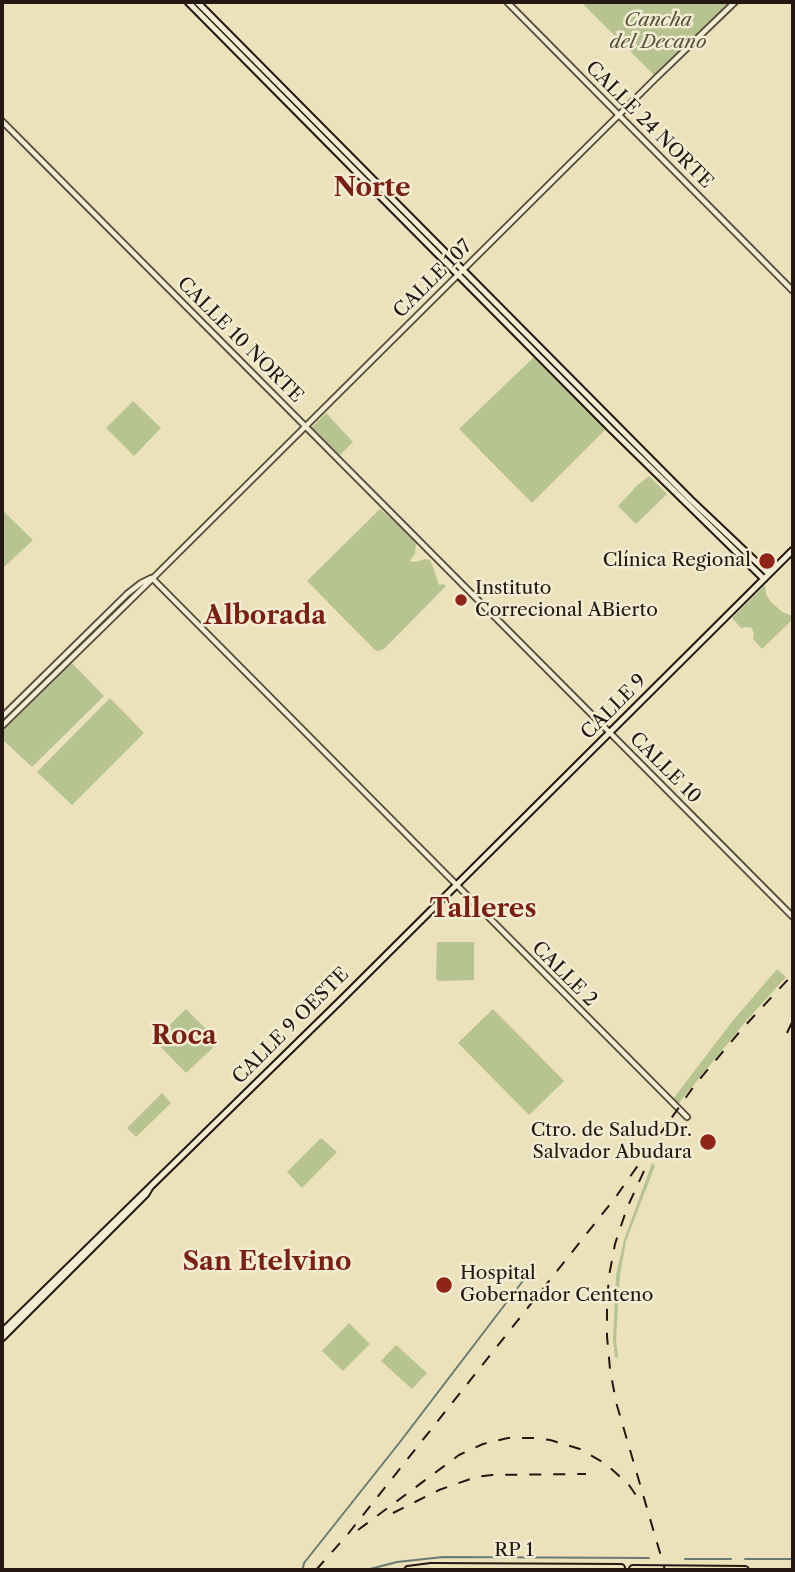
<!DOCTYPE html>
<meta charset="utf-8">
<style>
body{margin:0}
#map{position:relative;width:795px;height:1572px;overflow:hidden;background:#ebe1ba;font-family:"Libre Caslon Text",serif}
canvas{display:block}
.frame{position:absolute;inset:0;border:4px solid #251711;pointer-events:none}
</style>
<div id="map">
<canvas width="795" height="1572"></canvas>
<div class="frame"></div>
</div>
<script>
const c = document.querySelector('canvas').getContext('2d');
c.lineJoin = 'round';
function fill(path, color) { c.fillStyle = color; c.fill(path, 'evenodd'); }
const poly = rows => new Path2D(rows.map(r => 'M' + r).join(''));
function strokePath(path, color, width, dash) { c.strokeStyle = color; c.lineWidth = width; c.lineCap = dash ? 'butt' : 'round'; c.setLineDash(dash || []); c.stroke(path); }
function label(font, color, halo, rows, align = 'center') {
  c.font = font + ' "Libre Caslon Text",serif'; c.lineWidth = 5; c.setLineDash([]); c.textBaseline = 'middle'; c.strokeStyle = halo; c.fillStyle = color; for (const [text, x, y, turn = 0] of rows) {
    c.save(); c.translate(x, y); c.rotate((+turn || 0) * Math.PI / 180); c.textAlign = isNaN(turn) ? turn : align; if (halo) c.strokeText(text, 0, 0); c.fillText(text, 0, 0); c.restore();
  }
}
const green = poly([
 [586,2,724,2,728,5,655,76,583,4],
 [535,356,607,428,532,503,459,429],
 [133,401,161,428,134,456,106,428],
 [326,413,353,442,338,457,310,429],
 [649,476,667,494,636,524,618,506,634,489,634,488],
 [380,509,405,531,416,543,415,554,410,561,415,562,425,559,430,560,433,567,439,585,444,584,446,586,384,649,378,651,375,650,307,581],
 [2,510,33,540,2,569],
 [765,585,766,594,770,601,782,612,793,616,793,619,762,649,753,639,754,634,752,628,746,627,741,628,732,618],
 [70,661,104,696,32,767,2,739,2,729],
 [110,698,144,733,72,805,37,772],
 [437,942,474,942,474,980,438,981,436,978],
 [777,969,786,977,747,1020,678,1104,673,1099,731,1023],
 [186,1009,219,1042,186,1073,154,1040],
 [493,1009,564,1081,529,1115,458,1043],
 [162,1093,171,1103,136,1137,127,1128],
 [321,1138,337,1152,302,1188,287,1172],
 [652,1163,655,1166,626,1241,620,1275,616,1339,618,1358,615,1357,613,1339,616,1275,624,1240],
 [349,1323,370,1344,343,1371,322,1351],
 [396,1345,427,1373,412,1389,381,1361]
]);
const stream = poly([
 [76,648,118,606],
 [2,722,69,655],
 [685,1559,731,1559],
 [745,1559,793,1559],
 [303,1568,304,1563,400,1442,532,1269],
 [366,1570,397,1562,443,1557,649,1558]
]);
const tertiary = poly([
 [507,2,793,291],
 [2,121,793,917],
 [152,578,687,1117],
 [2,717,127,594,141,583,151,578],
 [2,726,145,586,656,78,735,2]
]);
const secondary = poly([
 [188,2,611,429,764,579],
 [197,2,691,500,769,574],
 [2,1332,341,1000,793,550],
 [2,1338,146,1194,149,1189]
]);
const primary = poly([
 [633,1569,745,1570],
 [408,1570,431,1567,621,1568]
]);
const rail = poly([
 [787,1033,793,1020],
 [644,1171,627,1208,615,1244,609,1276,607,1303,607,1336,610,1369,616,1402,665,1570],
 [393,1513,439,1490,476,1477,492,1475,586,1474],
 [358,1530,459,1455,483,1444,508,1438,533,1438,550,1440,580,1449,606,1464,629,1485,640,1501],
 [316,1570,348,1534,615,1198,694,1086,742,1029,793,974]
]);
const markers = [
 [767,561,9,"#8f2418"],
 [461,600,7,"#8f2418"],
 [708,1142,9,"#8f2418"],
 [444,1285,9,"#8f2418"]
];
const parkNames = [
 ["Cancha",658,21],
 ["del Decano",658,43]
];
const streetNames = [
 ["CALLE 24 NORTE",649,125,45],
 ["CALLE 107",433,279,-45],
 ["CALLE 10 NORTE",240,340,45],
 ["CALLE 9",614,707,-45],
 ["CALLE 10",665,768,45],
 ["CALLE 2",564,974,45],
 ["CALLE 9 OESTE",291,1026,-45],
 ["RP 1",514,1551]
];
const poiNames = [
 ["Clínica Regional",751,561],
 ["Instituto",475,589,"left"],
 ["Correcional ABierto",475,611,"left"],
 ["Ctro. de Salud Dr.",692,1131],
 ["Salvador Abudara",692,1153],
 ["Hospital",460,1274,"left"],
 ["Gobernador Centeno",460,1296,"left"]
];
const districtNames = [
 ["Norte",372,188],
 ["Alborada",265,616],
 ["Talleres",483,909],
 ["Roca",184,1036],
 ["San Etelvino",267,1262]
];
fill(green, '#b7c390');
strokePath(stream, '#6a7b71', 2);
strokePath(tertiary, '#564a3b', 8);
strokePath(secondary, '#251711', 9);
strokePath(primary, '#251711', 10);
strokePath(tertiary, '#f2ecd2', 4.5);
strokePath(secondary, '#f2ecd2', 5);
strokePath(primary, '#ebe1ba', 6);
strokePath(rail, '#251711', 2, [12, 12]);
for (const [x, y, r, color] of markers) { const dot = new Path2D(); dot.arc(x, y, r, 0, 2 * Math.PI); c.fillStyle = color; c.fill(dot); strokePath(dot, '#f2ecd2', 2.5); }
label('italic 19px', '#58533d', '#f2ecd2', parkNames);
label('19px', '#251711', '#f2ecd2', streetNames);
label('19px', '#251711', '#f2ecd2', poiNames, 'right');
label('bold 26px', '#7a1f14', '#f2ecd2', districtNames);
</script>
